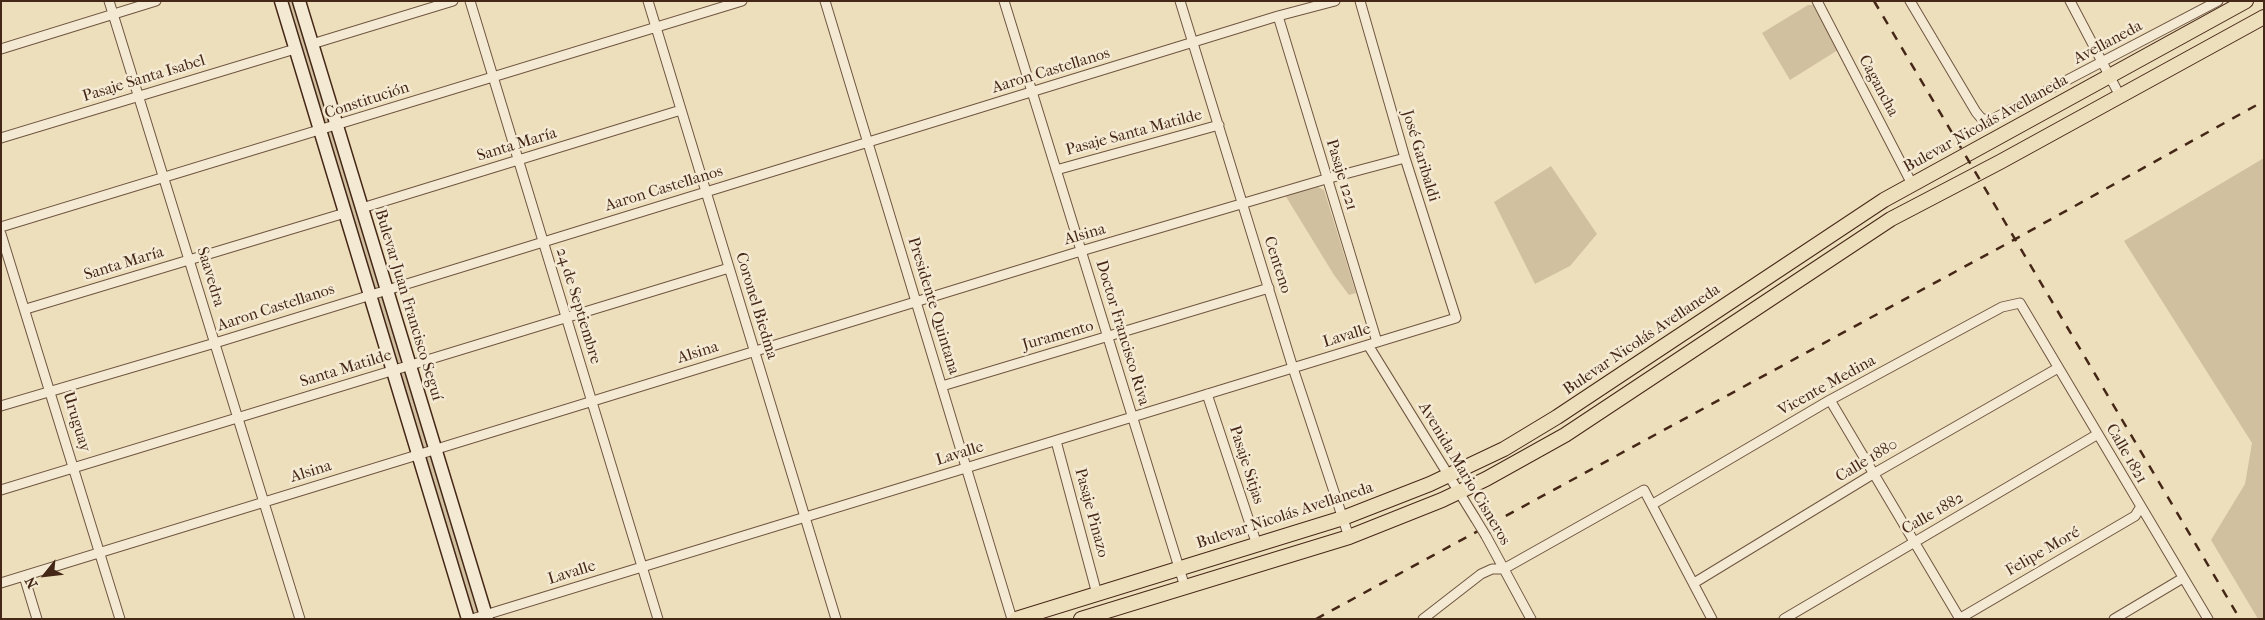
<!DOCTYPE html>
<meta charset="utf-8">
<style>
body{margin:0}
#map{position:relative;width:2265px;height:620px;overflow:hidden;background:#eedfbc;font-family:"IM FELL French Canon",serif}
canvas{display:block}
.frame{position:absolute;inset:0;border:2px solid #452717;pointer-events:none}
.north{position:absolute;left:20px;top:550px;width:50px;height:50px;-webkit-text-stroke:4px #f4ead3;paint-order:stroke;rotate:241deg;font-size:14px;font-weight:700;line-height:20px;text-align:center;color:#452717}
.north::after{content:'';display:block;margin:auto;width:18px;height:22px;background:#452717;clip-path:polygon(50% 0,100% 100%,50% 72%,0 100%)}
</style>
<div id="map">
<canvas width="2265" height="620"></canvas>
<div class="frame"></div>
<div class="north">N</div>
</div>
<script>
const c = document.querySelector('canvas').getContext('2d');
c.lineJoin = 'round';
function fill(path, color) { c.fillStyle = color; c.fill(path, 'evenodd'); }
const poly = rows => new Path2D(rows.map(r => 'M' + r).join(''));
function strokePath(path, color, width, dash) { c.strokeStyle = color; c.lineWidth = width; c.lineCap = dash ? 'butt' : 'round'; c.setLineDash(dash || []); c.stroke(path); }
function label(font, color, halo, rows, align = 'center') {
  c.font = font + ' "IM FELL French Canon",serif'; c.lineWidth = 5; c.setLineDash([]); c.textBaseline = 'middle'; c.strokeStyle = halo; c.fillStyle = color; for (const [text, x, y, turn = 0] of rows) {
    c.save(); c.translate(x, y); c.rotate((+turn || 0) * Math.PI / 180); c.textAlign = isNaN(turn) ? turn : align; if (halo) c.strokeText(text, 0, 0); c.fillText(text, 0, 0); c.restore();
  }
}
const green = poly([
 [281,1,299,1,487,619,468,619],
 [1808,5,1814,5,1838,50,1790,80,1762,33],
 [2264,158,2264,619,2258,619,2211,540,2245,484,2252,443,2124,241],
 [1551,166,1597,234,1570,266,1535,284,1494,202],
 [1316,186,1324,190,1356,293,1349,295,1334,275,1285,195]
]);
const street = poly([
 [109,1,300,619],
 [470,1,658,619],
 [648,1,836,619],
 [825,1,1012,619],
 [1004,1,1185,587],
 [1180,1,1293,368,1349,537],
 [1817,1,1912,184],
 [1910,1,1976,112,1981,118,1989,121,2218,1],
 [2070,1,2120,96],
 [1278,16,1377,342],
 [312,44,453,1],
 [1,49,156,1],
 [1,138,295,49],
 [1056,170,1219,125],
 [362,208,681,110],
 [1,227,742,1],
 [1,234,120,619],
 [26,309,345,213],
 [1368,345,1475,518],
 [942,386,1269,288],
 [1207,394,1257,545],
 [1830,400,1960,619],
 [1,406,215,343,1278,16,1335,1],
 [1056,441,1097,594],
 [1,490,729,268],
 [1653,504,1830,400,2002,307,2020,303,2208,619],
 [1486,536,1531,619],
 [24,576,37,619],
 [1,583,1081,251,1326,179,1405,158],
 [1694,583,1873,474,2058,368],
 [472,619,1456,318,1405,158,1360,1],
 [1423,619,1481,574,1492,569,1502,569,1509,566,1644,490,1712,619],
 [1784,619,2098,434],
 [1959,619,2135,516,2140,508],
 [2114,619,2183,578]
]);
const secondary = poly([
 [281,1,468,619],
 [299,1,487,619]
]);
const primary = poly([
 [1016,619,1343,518,1430,484,1504,449,1557,417,1884,200,2246,1],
 [1081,619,1349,537,1442,500,1486,479,1565,435,1891,219,2000,162,2264,17]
]);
const rail = poly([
 [1874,1,2240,619],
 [1316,619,2010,242,2264,101]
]);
const streetBridge = poly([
 [1475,518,1486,536]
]);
const streetNames = [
 ["Avellaneda",2108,43,-28],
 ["Aaron Castellanos",1051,71,-17],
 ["Pasaje Santa Isabel",144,79,-17],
 ["Cagancha",1878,86,62],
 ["Constitución",367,101,-18],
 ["Bulevar Nicolás Avellaneda",1986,124,-29],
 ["Pasaje Santa Matilde",1134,133,-15],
 ["Santa María",517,145,-17],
 ["José Garibaldi",1420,156,73],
 ["Pasaje 1221",1341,175,73],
 ["Aaron Castellanos",664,189,-17],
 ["Alsina",1085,235,-16],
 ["Santa María",124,264,-17],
 ["Centeno",1277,265,72],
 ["Saavedra",210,277,73],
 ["Bulevar Juan Francisco Seguí",408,305,73],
 ["24 de Septiembre",578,306,73],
 ["Coronel Biedma",756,306,73],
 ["Presidente Quintana",933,306,73],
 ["Aaron Castellanos",276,308,-18],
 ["Doctor Francisco Riva",1122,333,73],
 ["Juramento",1058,336,-16],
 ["Lavalle",1347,336,-17],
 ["Bulevar Nicolás Avellaneda",1642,340,-34],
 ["Alsina",698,353,-17],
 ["Santa Matilde",346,369,-17],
 ["Vicente Medina",1827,386,-29],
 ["Uruguay",76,422,73],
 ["Lavalle",960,454,-17],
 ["Calle 1821",2126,454,60],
 ["Calle 1880",1867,461,-31],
 ["Pasaje Sitjas",1246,465,72],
 ["Alsina",311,472,-17],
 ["Avenida Mario Cisneros",1464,474,59],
 ["Pasaje Pinazo",1091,513,75],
 ["Calle 1882",1933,514,-30],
 ["Bulevar Nicolás Avellaneda",1285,516,-18],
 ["Felipe Moré",2043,552,-30],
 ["Lavalle",572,573,-17]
];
fill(green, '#d1c0a0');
strokePath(street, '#6f5540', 11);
strokePath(secondary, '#452717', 15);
strokePath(primary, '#452717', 16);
strokePath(street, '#f4ead3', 9);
strokePath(secondary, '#f4ead3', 12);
strokePath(primary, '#eedfbc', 14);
strokePath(rail, '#452717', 2.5, [9, 9]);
strokePath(streetBridge, '#6f5540', 11, []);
strokePath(streetBridge, '#f4ead3', 9);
label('16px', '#452717', '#f4ead3', streetNames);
</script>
